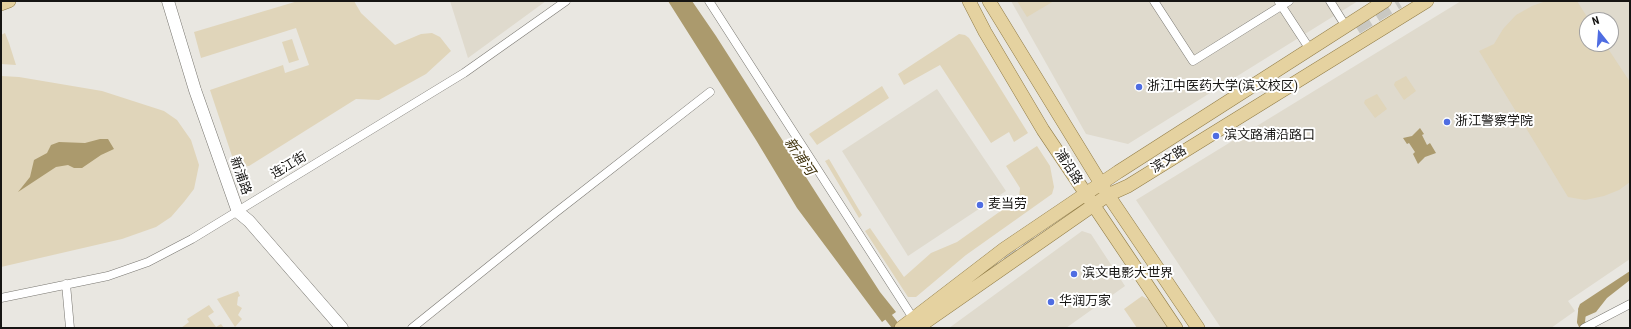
<!DOCTYPE html>
<meta charset="utf-8">
<style>
body{margin:0}
#map{position:relative;width:1631px;height:329px;overflow:hidden;background:#e9e7e1;font-family:"Roboto Condensed",sans-serif}
canvas{display:block}
.frame{position:absolute;inset:0;border:2px solid #161513;pointer-events:none}
.north{position:absolute;left:1579px;top:12px;width:40px;height:40px;box-sizing:border-box;background:#fff;border:1px solid #a2a1a1;border-radius:50%;rotate:343deg;font-size:11px;font-weight:700;line-height:16px;text-align:center;color:#161513}
.north::after{content:'';display:block;margin:auto;width:14px;height:18px;background:#4f6de2;clip-path:polygon(50% 0,100% 100%,50% 72%,0 100%)}
</style>
<div id="map">
<canvas width="1631" height="329"></canvas>
<div class="frame"></div>
<div class="north">N</div>
</div>
<script>
const c = document.querySelector('canvas').getContext('2d');
c.lineJoin = 'round';
function fill(path, color) { c.fillStyle = color; c.fill(path, 'evenodd'); }
const poly = rows => new Path2D(rows.map(r => 'M' + r).join(''));
function strokePath(path, color, width, dash) { c.strokeStyle = color; c.lineWidth = width; c.lineCap = dash ? 'butt' : 'round'; c.setLineDash(dash || []); c.stroke(path); }
function label(font, color, halo, rows, align = 'center') {
  c.font = font + ' "Roboto Condensed","Noto Sans SC",sans-serif'; c.lineWidth = 4; c.setLineDash([]); c.textBaseline = 'middle'; c.strokeStyle = halo; c.fillStyle = color; for (const [text, x, y, turn = 0] of rows) {
    c.save(); c.translate(x, y); c.rotate((+turn || 0) * Math.PI / 180); c.textAlign = isNaN(turn) ? turn : align; if (halo) c.strokeText(text, 0, 0); c.fillText(text, 0, 0); c.restore();
  }
}
const built = poly([
 [450,1,546,1,468,58],
 [1011,1,1358,1,1128,144,1086,134],
 [1461,1,1630,1,1630,259,1568,301,1575,311,1551,328,1221,328,1136,200],
 [1587,20,1611,20,1611,44,1587,44],
 [937,89,1006,191,908,256,842,151],
 [1082,231,1091,234,1125,286,1066,328,949,328]
]);
const green = poly([
 [298,1,354,1,361,13,395,45,421,34,432,33,440,37,451,51,426,74,379,100,356,99,249,166,240,167,234,162,210,90,283,65,285,73,309,65,296,28,201,58,194,32],
 [1017,1,1054,1,1027,17],
 [1546,1,1577,1,1589,20,1587,20,1587,44,1605,44,1630,82,1630,182,1619,190,1604,196,1585,200,1568,197,1479,51,1494,44,1503,29,1516,15,1532,6],
 [5,33,9,43,16,65,1,64,1,35],
 [959,34,965,35,969,38,1028,133,1014,142,1009,132,991,143,940,65,904,85,898,74],
 [292,39,299,60,289,63,282,42],
 [1,76,19,77,102,91,164,111,177,120,191,140,199,165,194,189,184,202,171,217,156,227,122,239,1,267],
 [1406,76,1416,91,1404,100,1394,85,1395,82],
 [882,86,889,98,817,145,809,134],
 [1377,94,1387,109,1375,118,1364,103,1365,100],
 [1037,146,1050,166,1054,187,1052,194,966,255,916,297,908,297,865,231,870,228,904,277,931,253,957,242,1019,198,1020,188,1006,166],
 [829,159,862,215,859,218,825,161],
 [238,291,240,296,238,297,237,305,242,308,238,315,242,319,235,327,217,299],
 [1142,296,1149,300,1168,328,1137,328,1124,309],
 [209,305,214,312,208,316,216,327,221,324,224,328,181,328,189,322,187,319]
]);
const water = poly([
 [668,1,692,1,716,36,818,196,880,292,896,312,882,322,797,208,756,140],
 [1420,128,1424,134,1422,135,1427,145,1430,143,1436,153,1425,157,1418,164,1413,154,1415,152,1409,143,1407,144,1403,138,1412,136],
 [100,139,108,139,114,149,101,155,82,168,74,168,68,165,56,167,18,192,30,177,34,160,47,153,51,145,59,142,85,143],
 [1630,271,1630,280,1607,298,1596,312,1580,319,1578,309,1580,304]
]);
const canal = poly([
 [883,310,897,328],
 [1584,328,1581,322,1582,312,1585,310]
]);
const highwayTunnel = poly([
 [1356,27,1398,1],
 [967,286,1032,236]
]);
const street = poly([
 [709,1,913,318],
 [1154,1,1193,61,1289,1],
 [1330,1,1345,25],
 [1279,2,1309,48],
 [66,284,70,328],
 [1,298,108,276,148,262,192,239,464,73,566,1],
 [412,328,555,213,710,92],
 [1584,328,1630,304]
]);
const secondary = poly([
 [168,1,195,90,238,212,249,221,342,328]
]);
const primary = poly([
 [969,1,985,32,1043,130,1176,328],
 [989,1,1108,195,1198,328],
 [1,4,9,1],
 [901,328,1004,249,1118,172,1385,1],
 [917,328,1108,195,1128,186,1427,1]
]);
const markers = [
 [1139,87,4,"#4f6de2"],
 [1447,122,4,"#4f6de2"],
 [1216,136,4,"#4f6de2"],
 [980,205,4,"#4f6de2"],
 [1074,274,4,"#4f6de2"],
 [1051,302,4,"#4f6de2"]
];
const poiNames = [
 ["浙江中医药大学(滨文校区)",1147,87],
 ["浙江警察学院",1455,122],
 ["滨文路浦沿路口",1224,136],
 ["麦当劳",988,205],
 ["滨文电影大世界",1082,274],
 ["华润万家",1059,302]
];
const streetNames = [
 ["滨文路",1169,160,-32],
 ["连江街",289,166,-31],
 ["浦沿路",1068,167,57],
 ["新浦路",240,176,71]
];
const waterNames = [
 ["新浦河",799,157,56]
];
fill(built, '#dfdacd');
fill(green, '#e0d5ba');
fill(water, '#ab9a6d');
strokePath(canal, '#ab9a6d', 8);
strokePath(highwayTunnel, '#c9c8c2', 15, [15, 8]);
strokePath(street, '#797771', 9);
strokePath(secondary, '#797771', 13);
strokePath(primary, '#917c46', 14);
strokePath(street, '#fff', 8);
strokePath(secondary, '#fff', 12);
strokePath(primary, '#e5d2a0', 13);
for (const [x, y, r, color] of markers) { const dot = new Path2D(); dot.arc(x, y, r, 0, 2 * Math.PI); c.fillStyle = color; c.fill(dot); strokePath(dot, '#fff', 1.5); }
label('13px', '#161513', '#fff', poiNames, 'left');
label('13px', '#161513', '#fff', streetNames);
label('italic 14px', '#3d3009', '#fff', waterNames);
</script>
